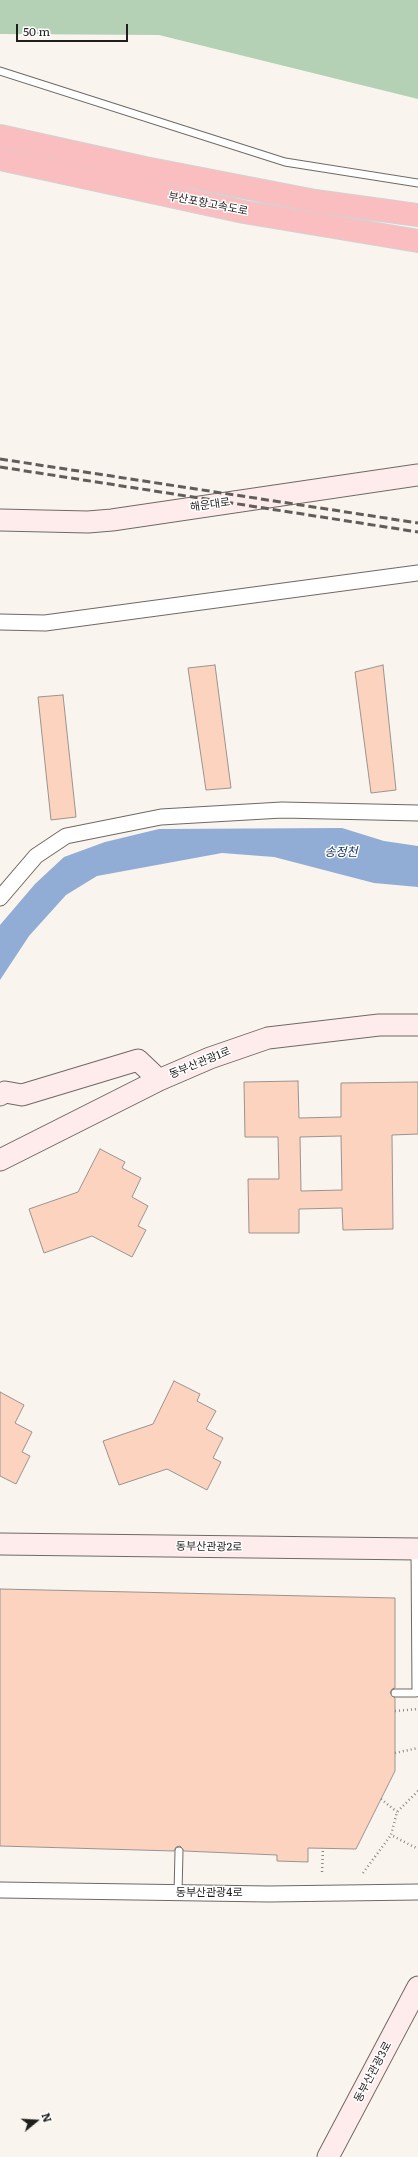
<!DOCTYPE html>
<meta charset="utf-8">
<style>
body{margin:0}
#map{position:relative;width:418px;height:2157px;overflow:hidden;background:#faf4ee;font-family:Literata,serif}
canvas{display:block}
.north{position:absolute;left:16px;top:2101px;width:40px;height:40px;-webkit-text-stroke:3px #fff;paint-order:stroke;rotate:72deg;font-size:11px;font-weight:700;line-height:16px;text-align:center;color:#201e1c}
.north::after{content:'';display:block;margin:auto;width:14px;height:18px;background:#201e1c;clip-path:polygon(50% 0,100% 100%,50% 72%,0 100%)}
.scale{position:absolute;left:16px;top:24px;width:112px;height:18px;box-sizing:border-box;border:2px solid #201e1c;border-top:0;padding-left:5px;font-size:12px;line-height:14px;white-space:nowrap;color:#201e1c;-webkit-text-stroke:3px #fff;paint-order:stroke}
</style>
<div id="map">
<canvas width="418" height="2157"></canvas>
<div class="north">N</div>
<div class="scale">50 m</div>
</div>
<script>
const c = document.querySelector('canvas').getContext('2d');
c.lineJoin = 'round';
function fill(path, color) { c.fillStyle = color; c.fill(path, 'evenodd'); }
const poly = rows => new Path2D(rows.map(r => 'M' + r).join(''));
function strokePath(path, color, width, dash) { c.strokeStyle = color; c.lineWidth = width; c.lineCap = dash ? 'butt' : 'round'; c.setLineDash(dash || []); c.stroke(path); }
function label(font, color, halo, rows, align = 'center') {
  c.font = font + ' Literata,"Noto Sans KR",serif'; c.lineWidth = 3; c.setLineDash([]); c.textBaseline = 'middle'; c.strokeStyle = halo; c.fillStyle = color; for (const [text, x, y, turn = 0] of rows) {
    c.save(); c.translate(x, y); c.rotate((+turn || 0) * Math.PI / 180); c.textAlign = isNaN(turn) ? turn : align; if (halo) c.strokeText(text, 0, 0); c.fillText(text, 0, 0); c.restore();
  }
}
const green = poly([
 [0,0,418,0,418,99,159,35,0,34]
]);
const water = poly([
 [342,828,384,841,418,846,418,887,374,883,274,857,222,853,97,876,66,895,29,936,0,980,0,925,35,884,64,857,105,842,159,829]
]);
const building = poly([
 [215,665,231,788,206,790,188,668,215,665],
 [383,665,396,790,371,793,355,672,383,665],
 [63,695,76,817,51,820,38,697,63,695],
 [298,1081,299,1118,341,1117,341,1083,418,1082,418,1134,392,1135,393,1229,343,1230,342,1208,299,1209,299,1233,249,1233,248,1179,279,1179,278,1137,245,1137,244,1082,298,1081],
 [341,1136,342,1190,301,1191,300,1137,341,1136],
 [100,1149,125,1162,122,1168,141,1178,132,1197,148,1206,138,1226,146,1230,132,1257,92,1236,44,1253,29,1209,78,1192,100,1149],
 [174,1381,200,1394,197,1401,216,1411,206,1429,223,1438,213,1458,221,1462,207,1490,167,1469,119,1485,103,1441,153,1424,174,1381],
 [0,1392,24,1405,15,1423,32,1432,22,1452,30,1456,16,1484,0,1476,0,1392],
 [0,1589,395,1598,395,1688,392,1689,390,1693,395,1698,395,1771,356,1849,308,1848,308,1862,277,1861,277,1855,184,1851,180,1846,176,1847,174,1851,0,1846,0,1589]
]);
const path = poly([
 [395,1711,418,1709],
 [395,1753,418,1748],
 [418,1791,397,1812,391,1835,418,1849],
 [381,1799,397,1812],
 [322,1872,323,1848],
 [363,1873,391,1835]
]);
const lane = poly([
 [0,71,285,162,418,183],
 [395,1693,416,1693,415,1551],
 [178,1893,179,1851]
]);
const street = poly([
 [0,622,45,623,418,573],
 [0,898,36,856,66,836,161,817,282,810,418,813],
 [0,1890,269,1894,418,1892]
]);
const secondary = poly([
 [0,520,88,522,112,520,418,475],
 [0,1095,5,1092,22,1095,138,1060,159,1080],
 [0,1160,159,1080,210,1058,268,1038,379,1025,418,1025],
 [0,1544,418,1549],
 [328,2157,418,1987]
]);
const highway = poly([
 [0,136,145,168,315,201,418,215],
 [0,159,244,212,418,241]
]);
const rail = poly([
 [0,459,418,523],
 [0,467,418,532]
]);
const streetNames = [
 ["부산포항고속도로",208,204,11],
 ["해운대로",210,505,-8],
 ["동부산관광1로",200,1063,-22],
 ["동부산관광2로",209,1547,1],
 ["동부산관광4로",209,1893],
 ["동부산관광3로",373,2072,-62]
];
const waterNames = [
 ["송정천",341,852]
];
fill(green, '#b4d1b5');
fill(water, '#91acd5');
fill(building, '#fbd3be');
strokePath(building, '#9b9390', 1);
strokePath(lane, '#6f6965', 9);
strokePath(street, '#6f6965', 17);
strokePath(secondary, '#6f6965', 23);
strokePath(highway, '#d2d2d2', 24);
strokePath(path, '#8e8a86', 2.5, [1, 3]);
strokePath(lane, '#fff', 7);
strokePath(street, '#fff', 15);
strokePath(secondary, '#feecec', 21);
strokePath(highway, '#fabec1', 22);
strokePath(rail, '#605d5a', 3, [8, 4]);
label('11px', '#201e1c', '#fff', streetNames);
label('italic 12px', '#0b2c5d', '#fff', waterNames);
</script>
